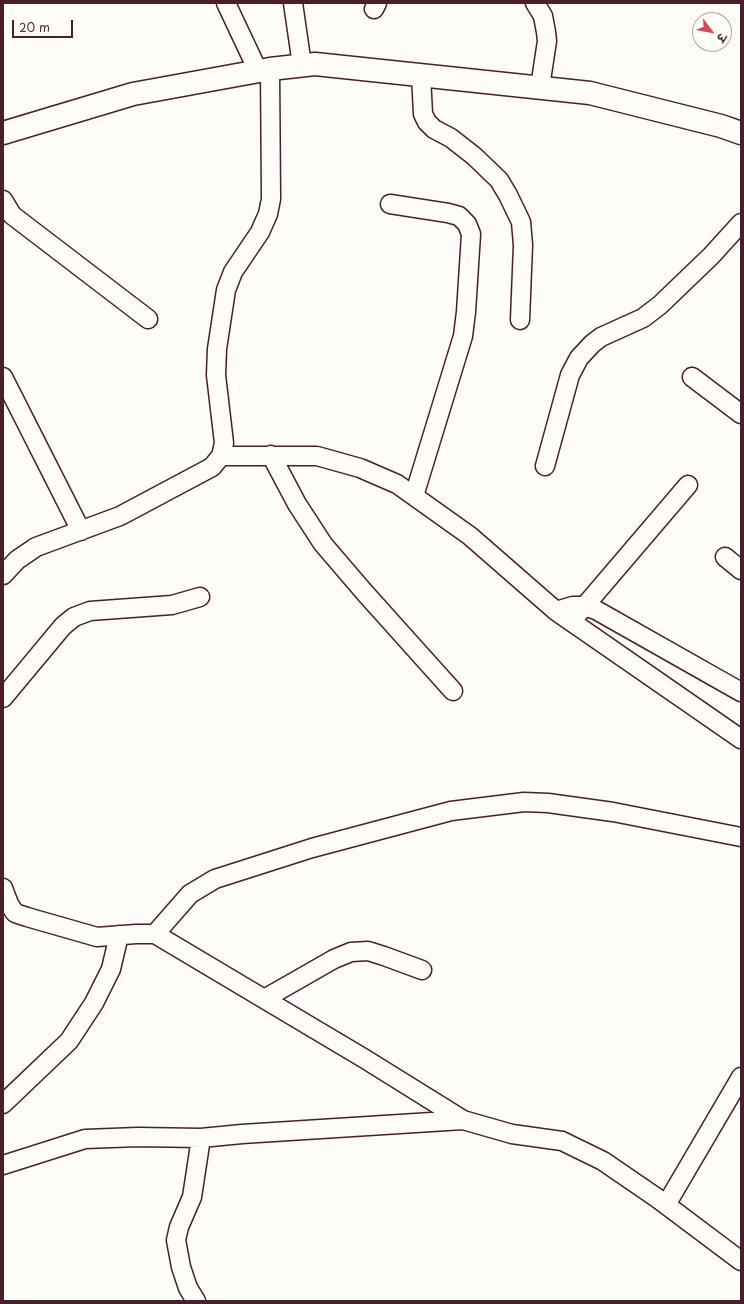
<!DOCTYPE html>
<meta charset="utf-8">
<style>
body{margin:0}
#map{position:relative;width:744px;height:1304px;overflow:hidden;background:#fdfcf7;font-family:"Playpen Sans","Playpen Sans Deva",sans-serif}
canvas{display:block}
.frame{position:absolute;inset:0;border:4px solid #4a1f2b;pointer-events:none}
.north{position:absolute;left:692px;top:12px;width:40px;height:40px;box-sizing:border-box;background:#fdfcf7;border:1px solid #b5a4a5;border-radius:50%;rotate:122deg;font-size:11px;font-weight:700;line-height:16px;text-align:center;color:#4a1f2b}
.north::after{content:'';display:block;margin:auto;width:14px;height:18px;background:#d1495b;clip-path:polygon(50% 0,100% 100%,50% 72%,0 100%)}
.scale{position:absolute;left:12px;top:20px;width:61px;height:18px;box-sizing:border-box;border:2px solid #4a1f2b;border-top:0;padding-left:5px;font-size:12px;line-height:14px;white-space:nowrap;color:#4a1f2b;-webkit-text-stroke:3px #fdfcf7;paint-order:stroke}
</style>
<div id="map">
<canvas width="744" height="1304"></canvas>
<div class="frame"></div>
<div class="north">उ</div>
<div class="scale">20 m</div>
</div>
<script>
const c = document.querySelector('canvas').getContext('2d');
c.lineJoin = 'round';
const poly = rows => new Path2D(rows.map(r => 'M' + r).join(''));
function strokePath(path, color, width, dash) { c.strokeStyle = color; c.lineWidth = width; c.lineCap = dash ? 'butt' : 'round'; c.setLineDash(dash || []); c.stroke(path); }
const street = poly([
 [226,3,258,71],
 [293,3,302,65],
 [535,3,543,16,546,32,547,41,540,87],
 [374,9,377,3],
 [421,75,423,114,427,122,434,129,451,138,474,156,499,180,508,195,521,222,523,245,520,320],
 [3,200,12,215,148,319],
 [390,204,448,213,459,216,467,224,471,234,466,312,463,336,414,496],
 [3,377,81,531],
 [692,377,741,414],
 [271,455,297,504,323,544,365,593,453,691],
 [221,456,317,456,360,468,397,484,470,536,556,611,741,739],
 [545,466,570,375,579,358,592,344,601,337,643,318,660,305,711,256,741,223],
 [725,557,741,570],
 [3,575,17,560,36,547,120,516,212,467,221,456,224,443,216,375,217,349,226,290,233,272,260,232,268,214,271,199,270,69],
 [556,611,573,606,583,606,596,610,741,692],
 [577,615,688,485],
 [3,698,63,626,74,617,90,611,172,605,200,597],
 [3,888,9,904,15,913,27,917,97,937,136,934,155,934,365,1059,463,1120,512,1134,562,1141,603,1161,657,1198,741,1261],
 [155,934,190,894,215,879,312,848,451,811,524,802,548,803,613,812,741,837],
 [264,999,334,959,351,952,368,951,384,956,422,970],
 [3,1104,69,1041,94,1003,111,969,119,935],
 [3,1165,85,1139,138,1137,201,1138,242,1134,463,1120],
 [666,1205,741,1077],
 [196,1301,188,1288,181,1267,176,1240,179,1227,192,1197,201,1138]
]);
const secondary = poly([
 [3,133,133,94,270,69,315,64,590,93,721,126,741,133]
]);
strokePath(street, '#4a1f2b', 21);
strokePath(secondary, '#4a1f2b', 25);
strokePath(street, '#fdfcf7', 18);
strokePath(secondary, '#fdfcf7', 22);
</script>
